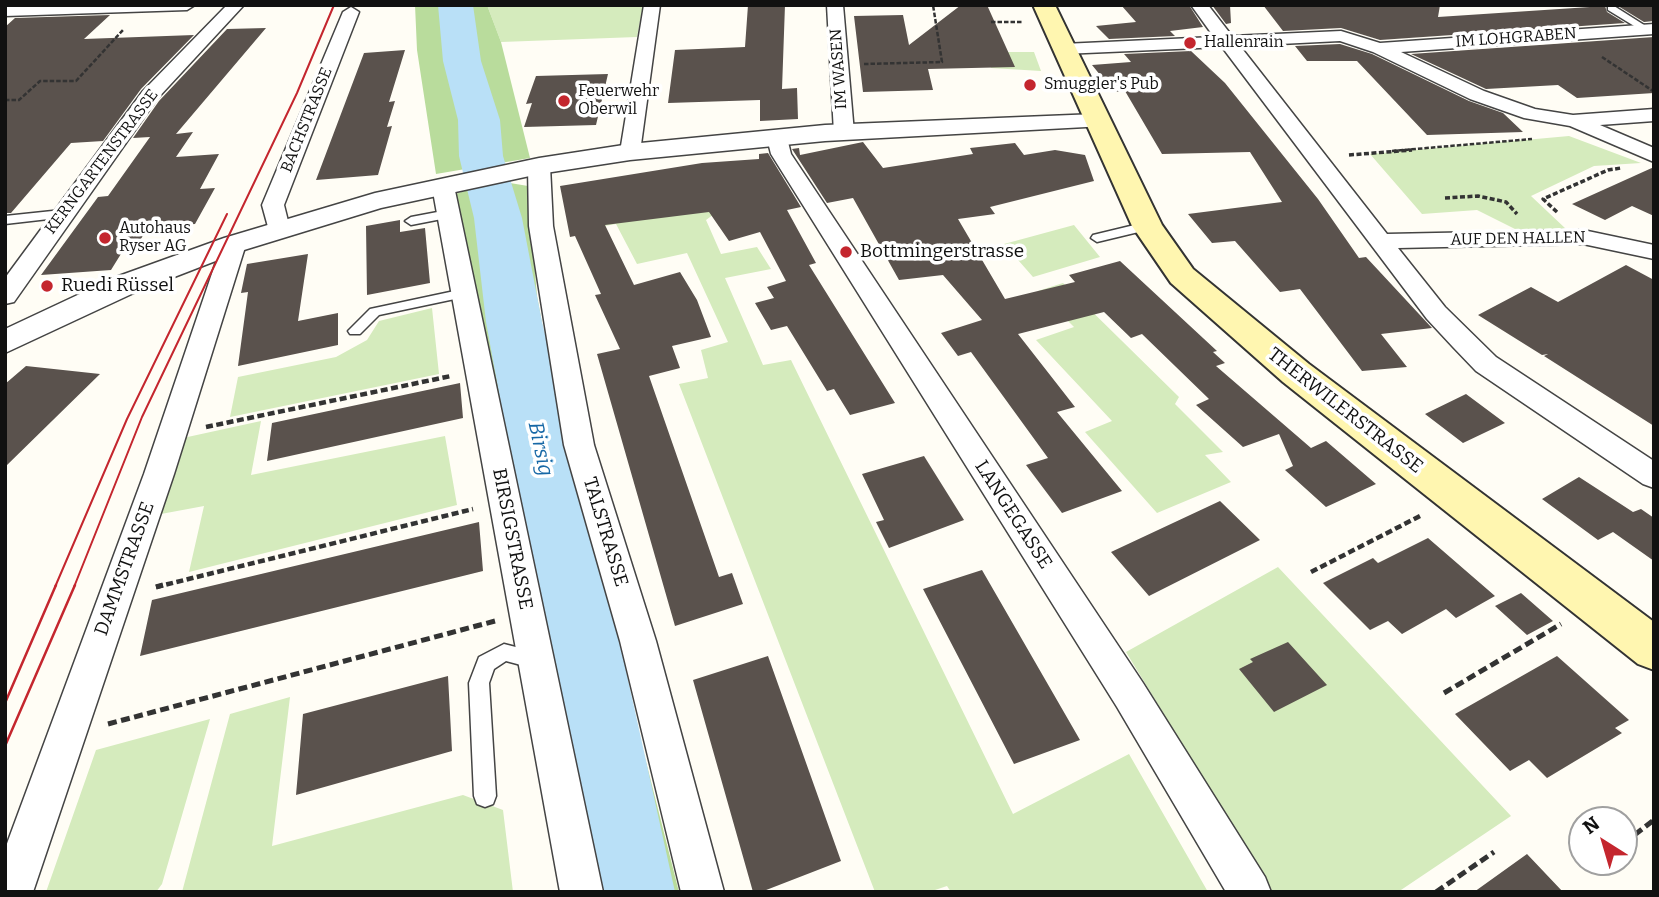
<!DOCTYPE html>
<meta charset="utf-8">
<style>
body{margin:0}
#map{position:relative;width:1659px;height:897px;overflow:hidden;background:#fffdf5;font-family:Bitter,serif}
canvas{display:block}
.frame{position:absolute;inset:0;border:7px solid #111;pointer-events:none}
.north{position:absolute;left:1568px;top:806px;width:70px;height:70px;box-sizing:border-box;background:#fff;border:2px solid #a0a0a0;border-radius:50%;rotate:323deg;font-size:19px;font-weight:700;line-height:28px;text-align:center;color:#111}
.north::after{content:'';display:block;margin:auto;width:24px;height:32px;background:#c4262e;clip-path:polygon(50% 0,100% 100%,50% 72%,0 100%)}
</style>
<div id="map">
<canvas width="1659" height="897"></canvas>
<div class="frame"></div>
<div class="north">N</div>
</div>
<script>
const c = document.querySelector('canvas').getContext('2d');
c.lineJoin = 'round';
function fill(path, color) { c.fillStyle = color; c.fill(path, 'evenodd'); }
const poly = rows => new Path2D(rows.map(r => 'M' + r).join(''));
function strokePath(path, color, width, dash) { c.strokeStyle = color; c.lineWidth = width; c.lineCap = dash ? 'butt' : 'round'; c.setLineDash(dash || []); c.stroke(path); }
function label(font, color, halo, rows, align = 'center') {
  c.font = font + ' Bitter,serif'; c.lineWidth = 7; c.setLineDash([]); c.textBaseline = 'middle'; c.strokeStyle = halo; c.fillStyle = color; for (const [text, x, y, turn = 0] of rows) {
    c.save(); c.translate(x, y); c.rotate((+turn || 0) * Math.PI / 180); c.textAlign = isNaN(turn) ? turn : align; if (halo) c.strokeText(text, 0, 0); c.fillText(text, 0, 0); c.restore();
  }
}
const green = poly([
 [487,5,643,5,637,37,501,42],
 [987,52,1034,52,1041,71,991,68],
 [1569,136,1641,163,1594,166,1531,196,1566,229,1519,231,1477,210,1422,214,1370,154],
 [665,191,733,200,706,220,721,254,757,247,771,269,725,278,763,365,791,360,1013,814,1129,754,1208,892,951,892,947,886,929,892,875,892,679,384,708,378,701,350,728,342,687,253,637,264,616,224,587,229],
 [1074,225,1100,257,1033,277,1004,244],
 [1063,283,1179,397,1175,404,1223,452,1205,455,1231,482,1157,513,1085,432,1112,421,1036,340,1074,327,1038,291],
 [432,308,439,374,230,417,238,377,336,357,367,340,379,321],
 [261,421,251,475,445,436,457,505,189,572,204,506,161,514,183,438],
 [1278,567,1511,816,1398,892,1272,892,1126,652],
 [290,697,272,846,463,795,503,810,513,892,182,892,230,714],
 [210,719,162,884,156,892,46,892,96,750]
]);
const forest = poly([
 [415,5,487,5,501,42,530,158,436,174,417,50],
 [498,181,528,186,537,296,561,426,679,892,591,892,455,194]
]);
const river = poly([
 [438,5,473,5,481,61,500,120,503,156,522,218,542,322,625,666,675,892,584,892,549,666,486,322,474,218,459,156,458,120,443,61,438,5]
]);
const building = poly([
 [748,5,785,5,782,89,797,88,798,119,760,121,760,100,668,103,675,50,745,47],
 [961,5,987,5,1015,67,928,69,933,90,863,92,854,16,903,15,909,45],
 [1121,5,1189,5,1203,27,1170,31,1175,36,1109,39,1096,26,1136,22],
 [1212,5,1230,5,1231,23,1226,24],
 [1263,5,1440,5,1438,17,1605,6,1607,12,1625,23,1380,40,1341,28,1283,31],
 [1622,5,1654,5,1654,21,1644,22,1618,6],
 [110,15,84,39,194,35,141,89,103,141,71,143,11,213,5,213,5,27,15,18],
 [266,28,176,134,193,132,176,157,219,154,200,189,215,188,195,224,148,228,135,248,124,249,111,270,41,275,98,197,108,196,150,137,133,138,159,101,227,29],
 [1654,37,1654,93,1577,98,1558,85,1486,89,1411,54],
 [1340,44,1372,54,1469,101,1503,113,1523,132,1427,135,1357,61,1307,61,1295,46],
 [405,50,389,102,395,101,387,127,392,126,378,175,316,180,364,53],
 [1191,51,1225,83,1318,199,1359,258,1366,257,1432,328,1381,334,1407,367,1362,371,1300,289,1280,292,1235,241,1212,243,1188,214,1282,202,1250,152,1162,154,1125,91,1114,92,1092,65,1131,62,1124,54],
 [608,74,596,125,524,127,532,103,526,104,536,76],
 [863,142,883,168,973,154,970,148,1015,143,1024,155,1055,150,1085,155,1094,181,990,207,995,214,958,219,1005,299,1075,282,1069,275,1120,261,1217,351,1213,352,1225,363,1216,366,1311,448,1326,441,1376,484,1326,507,1285,470,1293,466,1279,434,1243,447,1196,405,1209,399,1142,334,1131,338,1104,312,1018,334,1075,407,1057,412,1122,491,1062,513,1026,465,1048,458,971,352,958,356,941,333,982,320,943,275,899,280,853,198,827,203,792,149,799,148,800,155],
 [768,153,801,207,787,210,816,263,809,265,895,403,850,415,834,389,827,391,787,326,771,330,755,303,774,298,767,287,786,281,760,232,729,241,709,212,605,225,634,285,680,272,697,300,711,337,672,346,680,368,649,376,719,577,732,573,743,604,675,626,597,354,620,349,595,295,601,294,575,236,570,237,560,186,702,163,759,159,759,154],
 [1654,167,1654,216,1632,206,1605,220,1572,204],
 [400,220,400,232,425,228,430,283,367,295,366,226],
 [308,254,298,321,338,313,338,345,238,366,248,292,241,293,247,264],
 [1626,265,1654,280,1654,426,1544,356,1548,354,1542,355,1478,315,1531,287,1558,302],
 [26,366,100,374,5,467,5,384],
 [460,383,463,418,267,461,272,423],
 [1466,394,1505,423,1463,443,1425,414],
 [924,456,964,520,889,548,876,522,884,520,862,474],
 [1579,477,1633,512,1641,509,1654,518,1654,561,1613,532,1598,540,1542,499],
 [1220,501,1260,540,1149,596,1111,552],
 [479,522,483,571,140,656,152,600],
 [1428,538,1495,596,1456,618,1446,609,1402,634,1388,621,1370,630,1323,583,1373,558,1378,563],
 [982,570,1080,740,1014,764,923,589],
 [1521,593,1553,621,1527,635,1495,606],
 [1288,642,1327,685,1274,712,1239,669,1253,662,1250,659],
 [768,656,841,861,761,892,753,892,693,680],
 [1557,656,1629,720,1615,728,1622,733,1547,778,1529,760,1510,771,1455,714],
 [448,676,452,751,296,795,303,714],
 [1527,854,1563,892,1474,892]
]);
const pathFar3 = poly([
 [991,22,1022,22],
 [1602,57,1653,91],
 [864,64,942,62,933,5],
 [5,100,19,100,40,81,76,81,123,30],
 [1392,151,1532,139]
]);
const pathFar2 = poly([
 [1349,155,1412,150],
 [1445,198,1478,196,1506,202,1517,214],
 [1557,212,1543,199,1608,170,1621,168]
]);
const pathFar1 = poly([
 [206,427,451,376],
 [1311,572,1422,515],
 [156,587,473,509]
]);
const path = poly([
 [156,587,163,585],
 [1444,693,1561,624],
 [108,724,495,621],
 [1624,843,1654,820],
 [1436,892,1494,852]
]);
const service = poly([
 [1608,6,1614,6,1652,30,1644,32,1608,10,1608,6],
 [62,210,68,214,66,217,5,224,5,216,62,210],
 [448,210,454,214,452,217,411,225,405,221,411,217,448,210],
 [1147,222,1153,226,1151,229,1097,242,1091,238,1093,235,1147,222],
 [464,289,469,290,469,296,379,315,360,334,350,334,348,331,370,309,464,289],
 [504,644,543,654,546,660,543,666,536,669,506,661,494,669,489,683,496,796,493,804,485,807,477,804,474,796,469,683,479,657,504,644]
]);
const minor = poly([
 [195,5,187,10,5,16,5,6,195,5],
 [227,5,244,5,157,99,14,302,5,304,5,278,143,91,227,5],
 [644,5,660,5,640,152,630,158,620,152,644,5],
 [827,5,843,5,854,133,844,139,834,133,827,5],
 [1191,5,1208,5,1232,36,1341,31,1380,43,1654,24,1654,34,1401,52,1484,91,1535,109,1573,115,1654,109,1654,121,1600,125,1654,148,1654,162,1570,126,1524,118,1470,99,1373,52,1340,41,1240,46,1387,234,1583,230,1654,245,1654,259,1583,244,1398,248,1445,307,1496,357,1654,461,1654,488,1643,484,1476,371,1453,347,1427,319,1222,47,1063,54,1054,49,1063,44,1214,37,1191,5],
 [351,7,359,12,284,205,290,229,286,234,270,234,262,205,343,12,351,7],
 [777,132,787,138,791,154,1143,683,1265,877,1271,892,1226,892,1117,707,771,154,767,138,777,132],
 [539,160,550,166,553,226,594,445,656,641,724,892,681,892,620,641,564,445,529,226,528,166,539,160],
 [443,179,454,186,603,892,560,892,432,186,443,179],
 [234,237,242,239,246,244,174,474,33,892,5,892,5,849,144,474,222,244,226,239,234,237]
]);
const tertiary = poly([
 [1096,114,1105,116,1108,121,1105,126,825,141,630,160,539,174,381,208,244,250,138,291,5,353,5,329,116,277,224,238,375,193,539,158,630,144,825,125,1096,114]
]);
const secondary = poly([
 [1033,5,1055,5,1162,225,1193,269,1309,364,1654,622,1654,670,1638,664,1283,382,1171,283,1132,226,1033,5]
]);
const tramFar1 = poly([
 [55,587,127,419,227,214],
 [74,587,142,417,297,93,334,5]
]);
const tram = poly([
 [5,703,56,585],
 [5,746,75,585]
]);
const markers = [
 [1190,43,7,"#c4262e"],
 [1030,85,7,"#c4262e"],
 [564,101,7,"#c4262e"],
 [105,238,7,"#c4262e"],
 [846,252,7,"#c4262e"],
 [47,286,7,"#c4262e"]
];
const farStreetnames = [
 ["IM LOHGRABEN",1516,38,-4],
 ["IM WASEN",839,69,-94],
 ["BACHSTRASSE",307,120,-68],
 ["KERNGARTENSTRASSE",102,162,-53],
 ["AUF DEN HALLEN",1518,239,-1]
];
const farPoinames = [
 ["Hallenrain",1204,43],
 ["Smuggler's Pub",1044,85],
 ["Feuerwehr",578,92],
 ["Oberwil",578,110],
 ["Autohaus",119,229],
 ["Ryser AG",119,247]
];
const poiNames = [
 ["Bottmingerstrasse",860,252],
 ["Ruedi Rüssel",61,286]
];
const streetNames = [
 ["THERWILERSTRASSE",1345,411,38],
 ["LANGEGASSE",1013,515,57],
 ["TALSTRASSE",605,532,73],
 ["BIRSIGSTRASSE",512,539,79],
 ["DAMMSTRASSE",125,569,-70]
];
const waterNames = [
 ["Birsig",540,449,78]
];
fill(green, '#d5ebbd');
fill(forest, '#b9dc9c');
fill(river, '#b9e0f7');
fill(building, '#5a524d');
strokePath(service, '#444', 3);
strokePath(minor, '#444', 3);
strokePath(tertiary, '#444', 3);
strokePath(secondary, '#333', 4);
strokePath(pathFar3, '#333', 2.5, [4.5, 2]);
strokePath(pathFar2, '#333', 3.5, [5, 2.5]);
strokePath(pathFar1, '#333', 4.5, [7, 3.5]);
strokePath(path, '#333', 5, [9, 4.5]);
fill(service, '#fff');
fill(minor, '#fff');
fill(tertiary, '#fff');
fill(secondary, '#fff6b0');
strokePath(tramFar1, '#c4262e', 2);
strokePath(tram, '#c4262e', 2.5);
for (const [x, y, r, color] of markers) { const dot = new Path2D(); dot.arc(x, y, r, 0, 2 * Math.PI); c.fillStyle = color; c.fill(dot); strokePath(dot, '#fff', 2.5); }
label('16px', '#111', '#fff', farStreetnames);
label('16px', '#111', '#fff', farPoinames, 'left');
label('19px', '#111', '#fff', poiNames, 'left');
label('19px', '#111', '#fff', streetNames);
label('italic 21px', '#1768a6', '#fff', waterNames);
</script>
